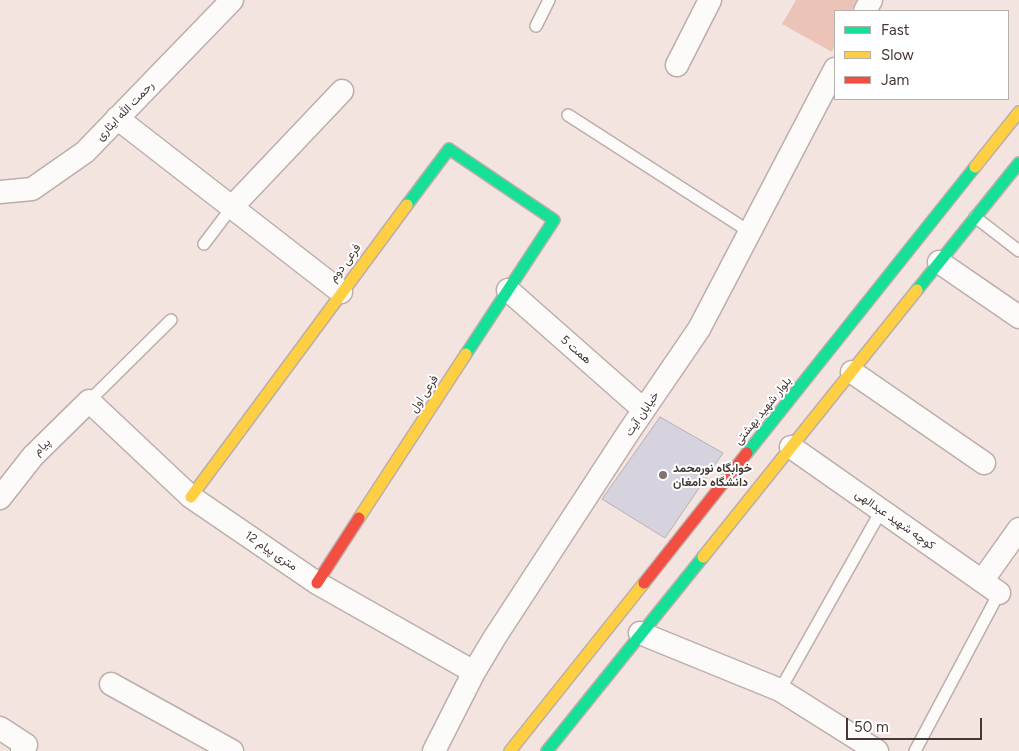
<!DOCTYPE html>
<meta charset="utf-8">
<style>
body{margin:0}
#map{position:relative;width:1019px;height:751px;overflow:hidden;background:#f3e4e0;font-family:Figtree,sans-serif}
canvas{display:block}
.legend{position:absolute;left:834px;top:10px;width:175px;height:90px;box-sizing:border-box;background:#fff;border:1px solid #b5afad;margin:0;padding:6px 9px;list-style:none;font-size:15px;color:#453733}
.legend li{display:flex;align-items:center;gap:10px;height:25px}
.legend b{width:25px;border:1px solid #b5afad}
.scale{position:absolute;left:846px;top:718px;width:136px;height:22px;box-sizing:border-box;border:2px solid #453733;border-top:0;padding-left:6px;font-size:15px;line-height:18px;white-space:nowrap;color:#453733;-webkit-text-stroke:4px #fff;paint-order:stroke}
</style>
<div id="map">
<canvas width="1019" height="751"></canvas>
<ul class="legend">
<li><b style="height:6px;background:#16e098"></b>Fast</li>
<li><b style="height:6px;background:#ffcf43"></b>Slow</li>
<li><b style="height:6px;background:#f24e42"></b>Jam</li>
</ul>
<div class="scale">50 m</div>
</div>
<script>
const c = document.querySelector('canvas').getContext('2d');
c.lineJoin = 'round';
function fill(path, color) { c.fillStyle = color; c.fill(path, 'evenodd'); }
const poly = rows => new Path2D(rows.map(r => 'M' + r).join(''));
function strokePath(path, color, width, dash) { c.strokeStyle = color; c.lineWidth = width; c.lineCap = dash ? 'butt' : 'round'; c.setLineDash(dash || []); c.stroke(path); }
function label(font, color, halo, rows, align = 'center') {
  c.font = font + ' Figtree,Vazirmatn,sans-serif'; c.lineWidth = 4; c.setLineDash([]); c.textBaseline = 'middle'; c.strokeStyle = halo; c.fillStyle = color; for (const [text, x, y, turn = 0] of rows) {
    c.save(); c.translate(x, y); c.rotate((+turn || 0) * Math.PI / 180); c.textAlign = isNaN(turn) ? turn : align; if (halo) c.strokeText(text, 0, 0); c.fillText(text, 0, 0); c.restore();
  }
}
const green = poly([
 [796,0,857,0,851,11,835,11,835,44,832,52,782,24]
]);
const building = poly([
 [660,417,723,453,665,538,602,499,660,417]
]);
const lane = poly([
 [536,26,549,0],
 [568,115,750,232],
 [975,217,1019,251],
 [204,244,232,207],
 [89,401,171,320],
 [780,690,881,511],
 [915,751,999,593]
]);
const street = poly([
 [865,11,871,0],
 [677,65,710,0],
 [117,118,341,292],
 [0,192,32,189,85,152,232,0],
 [232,207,342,91],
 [939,262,1019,317],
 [508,290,644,410],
 [852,372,984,463],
 [791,447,999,593],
 [0,498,33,456,89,401,191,497,317,583,474,672],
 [982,581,1019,529],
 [640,633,780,690,877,751],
 [111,684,232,751],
 [0,728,26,745,22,751],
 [434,751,474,672,495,637,628,433,699,329,835,69]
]);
const fast = poly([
 [407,205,449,149,554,220,466,354],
 [917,290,1019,163],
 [747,453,975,167],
 [547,751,703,557]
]);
const slow = poly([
 [975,167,1019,112],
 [191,497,407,205],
 [359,518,466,354],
 [703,557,917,290],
 [510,751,644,583]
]);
const jam = poly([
 [317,583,359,518],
 [644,583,747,453]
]);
const markers = [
 [663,475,5,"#827470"]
];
const streetNames = [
 ["رحمت الله ایثاری",125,111,-46],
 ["فرعی دوم",345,263,-53],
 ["5 همت",576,350,41],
 ["فرعی اول",424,394,-57],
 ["بلوار شهید بهشتی",763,411,-51],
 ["خیابان آیت",642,414,-56],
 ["پیام",42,447,-45],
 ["کوچه شهید عبدالهی",895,520,35],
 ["12 متری پیام",271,551,34]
];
const poiNames = [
 ["خوابگاه نورمحمد",673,468],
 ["دانشگاه دامغان",673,482]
];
fill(green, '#ecc4b7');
fill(building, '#d6d2de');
strokePath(building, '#b7b1b5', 1);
strokePath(lane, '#bbaeab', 14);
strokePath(street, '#bbaeab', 25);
strokePath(fast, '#bbaeab', 14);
strokePath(slow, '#bbaeab', 14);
strokePath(jam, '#bbaeab', 14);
strokePath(lane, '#fdfbfa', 11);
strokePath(street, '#fdfbfa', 22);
strokePath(fast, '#16e098', 11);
strokePath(slow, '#ffcf43', 11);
strokePath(jam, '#f24e42', 11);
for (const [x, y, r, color] of markers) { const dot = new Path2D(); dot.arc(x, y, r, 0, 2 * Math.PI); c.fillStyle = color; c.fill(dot); strokePath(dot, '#fff', 2); }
label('12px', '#453733', '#fff', streetNames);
label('bold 12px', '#453733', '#fff', poiNames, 'left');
</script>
